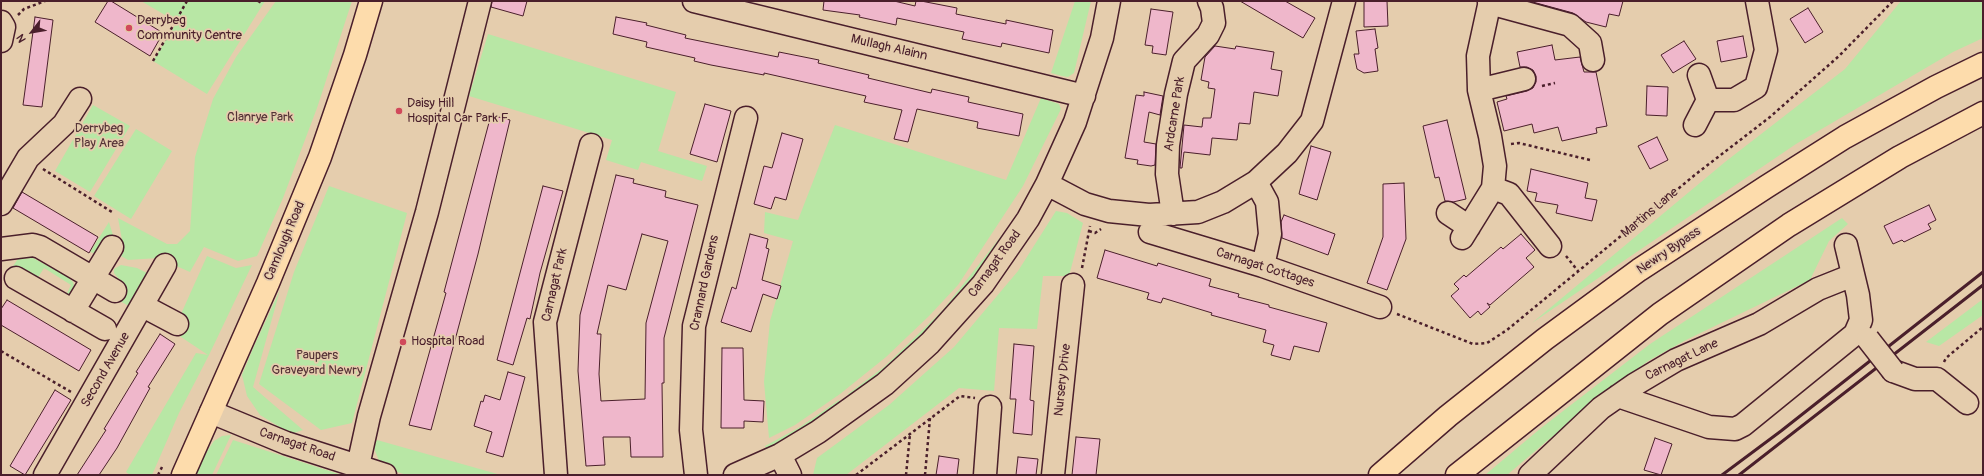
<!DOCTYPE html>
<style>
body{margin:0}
#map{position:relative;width:1984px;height:476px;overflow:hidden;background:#e5cdad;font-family:Pangolin,sans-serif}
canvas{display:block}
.frame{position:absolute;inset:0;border:2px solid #4a1f2b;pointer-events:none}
.north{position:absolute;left:12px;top:12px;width:40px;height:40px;-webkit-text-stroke:3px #e5cdad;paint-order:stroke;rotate:239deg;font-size:11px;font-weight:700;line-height:16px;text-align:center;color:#4a1f2b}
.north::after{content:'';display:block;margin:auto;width:14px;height:18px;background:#4a1f2b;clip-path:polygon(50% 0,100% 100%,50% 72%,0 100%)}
</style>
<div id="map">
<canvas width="1984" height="476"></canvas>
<div class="frame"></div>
<div class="north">N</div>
</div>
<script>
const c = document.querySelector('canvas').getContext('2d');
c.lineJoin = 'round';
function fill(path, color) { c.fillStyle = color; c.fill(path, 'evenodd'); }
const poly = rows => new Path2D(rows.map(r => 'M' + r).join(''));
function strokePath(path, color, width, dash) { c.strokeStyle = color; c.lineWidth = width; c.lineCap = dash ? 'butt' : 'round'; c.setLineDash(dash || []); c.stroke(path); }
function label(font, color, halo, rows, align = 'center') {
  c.font = font + ' Pangolin,sans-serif'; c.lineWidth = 3.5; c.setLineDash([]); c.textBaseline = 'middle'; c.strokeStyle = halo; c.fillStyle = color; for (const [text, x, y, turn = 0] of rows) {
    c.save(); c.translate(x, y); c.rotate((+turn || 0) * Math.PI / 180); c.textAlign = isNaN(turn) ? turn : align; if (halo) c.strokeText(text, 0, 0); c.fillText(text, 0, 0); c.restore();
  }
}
const green = poly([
 [141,1,265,1,207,94,153,61,177,22],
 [276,1,352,1,317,108,283,198,257,256,238,261,204,247,190,272,158,258,128,260,121,256,124,251,118,218,167,244,177,244,190,231,195,157,213,99,236,57],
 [1075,1,1091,1,1074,73,1068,77,1062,76,1051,73],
 [1901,1,1983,1,1983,38,1953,52,1796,144,1532,323,1725,162,1845,69],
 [488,34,676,92,658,151,707,166,702,181,641,162,638,170,606,160,612,140,469,96],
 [1041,98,1059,104,1061,109,1023,186,958,285,929,316,886,357,840,394,795,425,769,438,764,382,770,321,793,241,764,233,765,212,798,220,835,125,1006,180],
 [93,105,130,126,90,192,55,171],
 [136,129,172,151,131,219,94,196],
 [329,186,407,213,352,423,321,430,259,384,294,272],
 [1056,211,1067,213,1083,223,1069,276,1043,276,1037,329,999,328,994,391,959,388,846,475,813,475,817,458,889,405,954,347,1018,271],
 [1842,218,1848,224,1829,241,1810,280,1686,340,1648,361,1547,441,1507,475,1485,475,1541,428,1650,344],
 [109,222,116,245,105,239,94,253,90,252],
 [1002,235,1004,238,958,300,927,332,886,369,849,397,848,394,884,367,942,311],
 [207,256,236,268,252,265,209,355,179,413,152,475,130,475,126,472,196,353,208,355,175,333,181,314],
 [33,258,67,276,73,282,74,286,68,297,66,295,71,285,44,268,37,279,6,276,18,259],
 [121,265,137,268,149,274,129,306,114,298,123,284,114,273,114,269],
 [280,290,253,387,303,430,291,434,260,415,247,396,242,375,254,346],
 [1983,299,1983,315,1939,346,1926,342],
 [839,400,840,403,799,432,767,450,765,446,800,427],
 [231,435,212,475,195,474,207,451,214,441,222,436],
 [233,440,342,475,216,475],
 [377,440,501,475,407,475,397,472,380,463,373,446]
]);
const building = poly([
 [108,1,111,1,163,33,150,56,95,22,108,1],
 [492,1,527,1,523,16,491,7,492,1],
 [824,1,894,1,915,6,916,1,921,1,957,8,956,14,1006,24,1006,20,1053,30,1049,53,1002,43,1001,47,962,39,964,32,897,18,896,25,859,17,860,15,823,10,824,1],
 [1240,1,1285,1,1315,18,1303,38,1240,1],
 [1364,1,1387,1,1388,26,1364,27,1364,1],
 [1529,1,1623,1,1619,16,1609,14,1606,27,1586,22,1573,13,1529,1],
 [1808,8,1823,32,1805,43,1790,19,1808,8],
 [1151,9,1173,12,1166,55,1152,53,1153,46,1145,45,1151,9],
 [35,17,53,20,42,107,23,105,35,17],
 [616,17,647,23,646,25,686,35,685,38,778,57,779,52,819,60,818,63,869,75,868,78,931,93,932,89,969,97,968,102,1023,114,1019,136,977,128,978,122,917,109,908,142,894,139,902,110,864,102,866,96,764,73,764,75,711,65,694,61,695,58,646,47,647,42,613,34,616,17],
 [1375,29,1378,48,1375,49,1378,71,1364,73,1357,69,1354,54,1359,54,1356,31,1375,29],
 [1743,36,1747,57,1721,62,1717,41,1743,36],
 [1684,41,1696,59,1673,73,1661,55,1684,41],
 [1552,45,1555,60,1580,57,1584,72,1596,72,1607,126,1596,128,1597,133,1562,141,1558,127,1534,133,1532,124,1504,131,1497,102,1507,99,1506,96,1527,91,1533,88,1536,82,1536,76,1533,70,1527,67,1520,67,1517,52,1552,45],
 [1215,46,1235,49,1236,46,1274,52,1271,69,1282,71,1278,96,1254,92,1250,124,1239,123,1237,140,1212,138,1210,155,1184,152,1182,168,1180,168,1184,125,1202,127,1203,118,1211,118,1215,89,1208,88,1209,82,1201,80,1205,57,1215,46],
 [1647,86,1668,87,1667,116,1646,115,1647,86],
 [1144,92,1163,96,1160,115,1149,112,1144,142,1156,144,1155,165,1151,166,1137,164,1138,160,1125,158,1136,95,1144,96,1144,92],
 [705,104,731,111,717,162,690,154,705,104],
 [491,115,510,120,478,254,431,430,409,425,446,293,444,292,491,115],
 [1447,120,1466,199,1453,202,1445,201,1439,177,1435,178,1423,126,1447,120],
 [782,133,803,139,786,200,775,197,771,209,754,204,764,166,772,168,782,133],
 [1657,137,1668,160,1650,169,1638,146,1657,137],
 [1311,146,1331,152,1317,200,1299,194,1311,146],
 [1531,169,1588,183,1585,198,1597,200,1592,221,1556,213,1558,205,1535,201,1537,193,1527,191,1531,169],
 [616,175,634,179,633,183,666,191,665,197,698,205,664,338,664,383,662,383,663,457,631,457,630,437,603,437,605,465,586,466,578,371,580,315,616,175],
 [642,234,668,241,646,323,645,399,601,401,599,374,601,334,597,334,608,285,626,290,642,234],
 [1404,183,1406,239,1387,290,1367,283,1383,237,1383,184,1404,183],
 [543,186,563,191,540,273,530,319,527,318,513,365,497,360,543,186],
 [22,192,98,237,89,253,13,208,22,192],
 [1929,205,1936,220,1928,224,1931,229,1904,242,1902,240,1893,244,1884,226,1929,205],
 [1284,215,1335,234,1328,255,1282,238,1281,222,1284,215],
 [750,234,768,239,766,248,769,249,762,280,781,286,777,299,763,294,751,332,721,322,732,287,736,289,750,234],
 [1521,234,1535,250,1526,258,1534,267,1490,305,1487,303,1490,307,1481,315,1478,311,1470,318,1451,296,1459,289,1454,284,1464,275,1466,277,1501,247,1503,249,1521,234],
 [1105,250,1157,266,1158,263,1211,279,1209,286,1239,294,1238,297,1269,305,1269,307,1327,323,1319,352,1294,346,1290,360,1271,355,1274,345,1263,342,1266,330,1211,315,1212,313,1163,298,1161,303,1147,299,1149,293,1097,278,1105,250],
 [7,300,91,350,79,371,1,325,1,309,7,300],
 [160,334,175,344,148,387,150,388,117,448,99,475,77,475,106,430,104,429,138,373,136,372,160,334],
 [1014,344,1034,346,1030,400,1034,401,1032,435,1013,433,1016,399,1010,399,1014,344],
 [722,348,743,348,744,400,764,401,763,422,744,421,744,428,721,428,722,348],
 [508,372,525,377,503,457,486,452,492,432,474,426,481,401,483,402,485,395,500,400,508,372],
 [55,390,71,400,25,475,10,466,55,390],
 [1076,437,1100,439,1096,475,1072,475,1076,437],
 [1655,438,1672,444,1661,475,1644,470,1655,438],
 [939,456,959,459,957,475,936,475,939,456],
 [1018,457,1038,459,1036,475,1016,475,1018,457]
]);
const path = poly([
 [258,1,263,4],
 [18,15,24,9,45,1],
 [153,61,187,1],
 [1542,86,1555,83],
 [1511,144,1519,143,1590,160],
 [43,169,112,212],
 [1089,231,1095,233,1101,229],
 [1566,256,1578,271],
 [1082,268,1090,226],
 [1397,314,1473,344,1487,343,1507,330,1696,174,1770,117,1839,56,1893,1],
 [1,351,71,392],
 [1944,362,1946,358,1983,327],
 [158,475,163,465],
 [856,475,960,396,975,398],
 [906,475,910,434],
 [925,475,930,418]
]);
const minor = poly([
 [694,1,1084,96],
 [1489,3,1570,25,1590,43,1593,60],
 [1,22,4,27,1,41],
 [1479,90,1524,79],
 [1708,100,1734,100,1756,87,1766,50,1757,1],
 [1695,125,1708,100,1699,75],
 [1256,182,1267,202,1270,234,1263,266],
 [1047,184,1085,204,1109,211,1149,215,1198,212,1223,202,1256,182,1287,153,1312,121,1344,1],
 [1493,188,1509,194,1550,246],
 [1,204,28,158,64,124,80,99],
 [1448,213,1469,227],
 [1173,214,1167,174,1168,145,1176,94,1184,61,1208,35,1214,23,1212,8,1209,1],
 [1150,232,1263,266,1380,307],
 [1462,238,1493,188,1495,166,1490,136,1479,90,1478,56,1490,1],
 [1,249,33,245,40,247,115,291],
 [16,278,105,329],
 [143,306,177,324],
 [73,311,112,247],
 [1893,371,1915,379,1937,379,1967,403],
 [1618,396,1709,427,1735,429,1743,425,1855,334,1861,320,1858,295,1846,245],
 [211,412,286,443,385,475],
 [780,455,790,475],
 [358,466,369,416,427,212,480,1],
 [45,475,165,265],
 [556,475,545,322,591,145],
 [696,475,691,430,694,326,746,118],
 [735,475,780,455,818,432,885,384,930,343,983,284,1028,219,1047,184,1075,122,1102,38,1109,1],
 [985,475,990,407],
 [1053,475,1073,285],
 [1530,475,1601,408,1634,385,1676,360,1759,324,1818,289,1853,275]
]);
const major = poly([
 [183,475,268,283,320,157,355,55,371,1]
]);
const highway = poly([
 [1380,475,1448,416,1545,339,1639,270,1766,187,1845,137,1936,87,1983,64],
 [1457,475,1660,314,1789,225,1900,157,1983,113]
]);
const rail = poly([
 [1722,475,1781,431,1983,272],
 [1739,475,1983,285]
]);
const minorBridge = poly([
 [1868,339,1893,371]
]);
const markers = [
 [129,28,4,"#d1495b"],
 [399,111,4,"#d1495b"],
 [403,342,4,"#d1495b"]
];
const poiNames = [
 ["Derrybeg",137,21],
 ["Community Centre",137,36],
 ["Daisy Hill",407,104],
 ["Hospital Car Park F",407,119],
 ["Hospital Road",411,342]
];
const streetNames = [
 ["Mullagh Alainn",889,48,13],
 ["Ardcarne Park",1175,114,-81],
 ["Martins Lane",1650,213,-40],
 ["Camlough Road",285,241,-67],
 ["Newry Bypass",1669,251,-34],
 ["Carnagat Road",995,264,-54],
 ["Carnagat Cottages",1265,268,18],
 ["Crannard Gardens",705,283,-78],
 ["Carnagat Park",555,285,-77],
 ["Carnagat Lane",1682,360,-26],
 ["Second Avenue",106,370,-60],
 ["Nursery Drive",1063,380,-84],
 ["Carnagat Road",297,445,19]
];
const parkNames = [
 ["Clanrye Park",260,118],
 ["Derrybeg",99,129],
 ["Play Area",99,144],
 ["Paupers",317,356],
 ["Graveyard Newry",317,371]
];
fill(green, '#b8e7a5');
fill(building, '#efb7cb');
strokePath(building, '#4a1f2b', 1);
strokePath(minor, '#4a1f2b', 25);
strokePath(major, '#4a1f2b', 25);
strokePath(highway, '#4a1f2b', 25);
strokePath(path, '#4a1f2b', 2.5, [3, 3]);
strokePath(minor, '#e5cdad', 22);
strokePath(major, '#fddcac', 22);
strokePath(highway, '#fddcac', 22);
strokePath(rail, '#4a1f2b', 3);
strokePath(minorBridge, '#4a1f2b', 25, []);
strokePath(minorBridge, '#e5cdad', 22);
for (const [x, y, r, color] of markers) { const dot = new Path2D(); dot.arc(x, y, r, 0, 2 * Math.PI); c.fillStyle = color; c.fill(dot); strokePath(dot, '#e5cdad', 1.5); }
label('13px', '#4a1f2b', '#e5cdad', poiNames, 'left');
label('13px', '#4a1f2b', '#e5cdad', streetNames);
label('13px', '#553337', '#e5cdad', parkNames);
</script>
